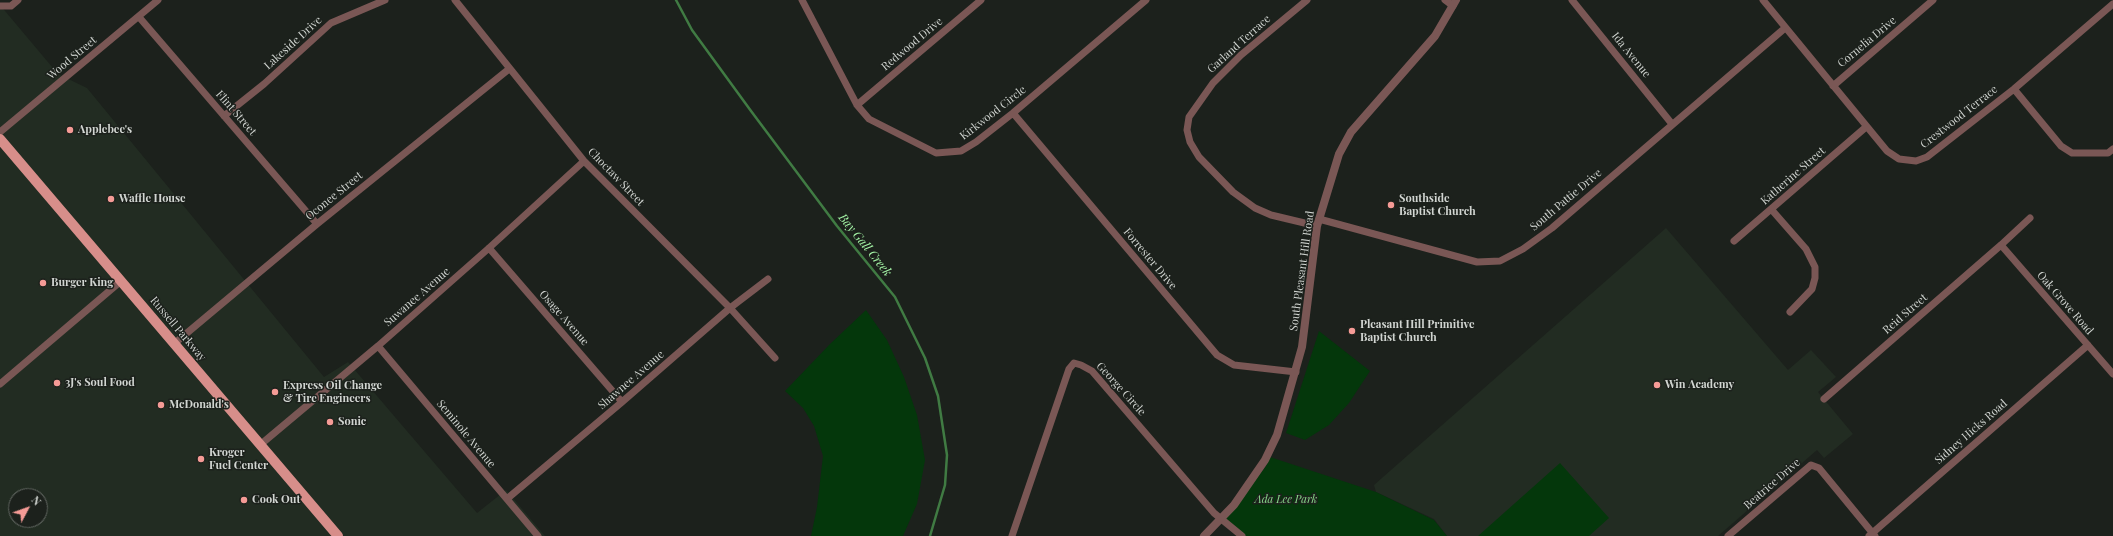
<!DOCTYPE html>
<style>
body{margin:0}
#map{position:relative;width:2113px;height:536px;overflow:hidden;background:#1c211c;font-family:"Playfair Display",serif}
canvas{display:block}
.north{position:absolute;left:8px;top:488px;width:40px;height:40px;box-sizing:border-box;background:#1c211c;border:1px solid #646964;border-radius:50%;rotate:49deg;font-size:11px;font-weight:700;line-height:16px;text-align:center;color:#d1d5d1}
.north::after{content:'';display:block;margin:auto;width:14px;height:18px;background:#f59b96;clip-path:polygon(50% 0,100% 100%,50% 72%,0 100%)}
</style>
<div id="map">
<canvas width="2113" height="536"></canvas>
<div class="north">N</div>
</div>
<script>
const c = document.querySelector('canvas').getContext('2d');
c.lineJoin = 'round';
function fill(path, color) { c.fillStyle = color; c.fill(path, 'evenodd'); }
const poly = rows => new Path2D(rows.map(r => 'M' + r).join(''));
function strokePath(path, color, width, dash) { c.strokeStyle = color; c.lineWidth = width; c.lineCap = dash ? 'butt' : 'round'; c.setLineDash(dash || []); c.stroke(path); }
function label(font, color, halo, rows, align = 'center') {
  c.font = font + ' "Playfair Display",serif'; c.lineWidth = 3; c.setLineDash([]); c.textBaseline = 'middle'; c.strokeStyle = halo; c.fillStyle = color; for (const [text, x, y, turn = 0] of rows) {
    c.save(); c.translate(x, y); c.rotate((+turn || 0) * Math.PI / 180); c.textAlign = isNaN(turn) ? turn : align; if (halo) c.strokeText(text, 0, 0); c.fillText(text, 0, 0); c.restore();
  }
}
const built = poly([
 [0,5,58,74,87,88,324,377,348,362,477,513,506,490,545,536,0,536],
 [16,496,40,496,40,520,16,520],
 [1666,228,1788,370,1811,350,1836,377,1818,392,1853,434,1824,458,1817,450,1718,536,1447,536,1434,519,1376,492,1374,485]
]);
const green = poly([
 [866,310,887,340,904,377,917,415,925,460,917,504,903,536,811,536,817,507,823,456,814,426,803,408,785,391,830,344],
 [1319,331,1370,371,1349,403,1329,425,1305,440,1286,433],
 [1270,457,1376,492,1434,520,1447,536,1244,536,1225,520,1266,466],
 [1560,463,1609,518,1589,536,1478,536]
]);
const stream = poly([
 [676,0,692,30,751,111,837,226,895,297,925,358,938,396,947,455,945,485,930,536]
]);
const minor = poly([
 [455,0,584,161,730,308,775,358],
 [802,0,857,105,869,119,936,153,961,151,976,142,1013,113,1146,0],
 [1307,0,1241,55,1213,83,1189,117,1187,130,1190,142,1199,157,1233,192,1255,208,1271,215,1317,226],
 [1445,0,1453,6],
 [1572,0,1672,124],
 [1763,0,1887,151,1899,159,1916,161,1927,157,2014,89,2113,4],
 [0,6,11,6,18,0],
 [139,17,317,224],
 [1833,86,1933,0],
 [2014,89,2061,146,2072,153,2108,153,2113,149],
 [857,105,981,0],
 [1013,113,1217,355,1234,365,1296,372],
 [224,116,264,84,331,23,385,0],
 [0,132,158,0],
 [1771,209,1806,249,1815,267,1815,278,1812,289,1790,312],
 [1319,219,1477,262,1500,261,1523,249,1552,228,1785,28],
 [1734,241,1866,127],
 [2001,245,2113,374],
 [489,248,622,402],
 [175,343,317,224,509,69],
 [378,346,538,536],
 [0,384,121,281],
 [1824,399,2001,245,2030,218],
 [260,445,378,346,489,248,584,161],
 [508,498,622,402,730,308,768,279],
 [1012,536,1069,369,1074,363,1081,365,1092,371,1214,513,1242,536],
 [1728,536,1811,465,1819,468,1875,536],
 [1869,536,2088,345]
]);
const tertiary = poly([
 [1204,536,1234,505,1265,460,1277,435,1302,347,1317,226,1339,154,1351,132,1435,36,1456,0]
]);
const primary = poly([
 [0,139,338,536]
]);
const markers = [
 [70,130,4,"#f59b96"],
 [111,199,4,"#f59b96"],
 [1391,205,4,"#f59b96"],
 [43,283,4,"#f59b96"],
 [1352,331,4,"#f59b96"],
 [57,383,4,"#f59b96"],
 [1657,385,4,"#f59b96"],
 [275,392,4,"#f59b96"],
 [161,405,4,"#f59b96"],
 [330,422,4,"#f59b96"],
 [201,459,4,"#f59b96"],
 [244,500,4,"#f59b96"]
];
const streetNames = [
 ["Cornelia Drive",1867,42,-40],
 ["Lakeside Drive",293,43,-42],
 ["Redwood Drive",912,44,-40],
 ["Garland Terrace",1239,44,-42],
 ["Ida Avenue",1631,55,51],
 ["Wood Street",72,58,-40],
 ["Flint Street",236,113,49],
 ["Kirkwood Circle",993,113,-38],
 ["Crestwood Terrace",1959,117,-38],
 ["Katherine Street",1793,176,-41],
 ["Choctaw Street",616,177,46],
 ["Oconee Street",334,196,-39],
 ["South Pattie Drive",1566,200,-40],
 ["Forrester Drive",1150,259,50],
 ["South Pleasant Hill Road",1302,271,-82],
 ["Suwanee Avenue",417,297,-41],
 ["Oak Grove Road",2065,303,49],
 ["Reid Street",1905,314,-41],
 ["Osage Avenue",564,318,49],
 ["Russell Parkway",178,329,50],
 ["Shawnee Avenue",631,380,-41],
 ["George Circle",1121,389,48],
 ["Sidney Hicks Road",1971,432,-41],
 ["Seminole Avenue",466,434,50],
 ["Beatrice Drive",1772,484,-41]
];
const poiNames = [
 ["Applebee's",78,130],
 ["Waffle House",119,199],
 ["Southside",1399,199],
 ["Baptist Church",1399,212],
 ["Burger King",51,283],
 ["Pleasant Hill Primitive",1360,325],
 ["Baptist Church",1360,338],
 ["3J's Soul Food",65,383],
 ["Win Academy",1665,385],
 ["Express Oil Change",283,386],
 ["& Tire Engineers",283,399],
 ["McDonald's",169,405],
 ["Sonic",338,422],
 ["Kroger",209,453],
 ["Fuel Center",209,466],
 ["Cook Out",252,500]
];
const parkNames = [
 ["Ada Lee Park",1286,500]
];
const waterNames = [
 ["Bay Gall Creek",865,245,51]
];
fill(built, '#222c22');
fill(green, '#04370b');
strokePath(stream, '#407b43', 2.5);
strokePath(minor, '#7a5755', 7);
strokePath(tertiary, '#7a5755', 8);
strokePath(primary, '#d78e8a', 10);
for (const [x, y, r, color] of markers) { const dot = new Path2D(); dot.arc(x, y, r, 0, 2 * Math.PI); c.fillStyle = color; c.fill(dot); strokePath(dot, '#1c211c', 1.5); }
label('11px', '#d1d5d1', '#1c211c', streetNames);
label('bold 11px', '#d1d5d1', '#1c211c', poiNames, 'left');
label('italic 11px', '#87d88a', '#1c211c', parkNames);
label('italic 12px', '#a7f9a9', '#1c211c', waterNames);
</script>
